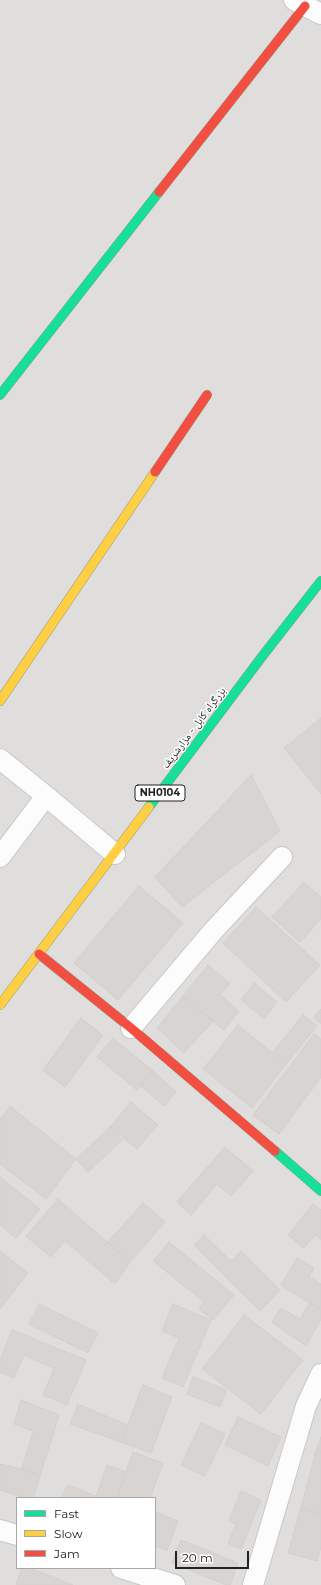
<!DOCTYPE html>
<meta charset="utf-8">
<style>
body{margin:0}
#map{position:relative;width:321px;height:1585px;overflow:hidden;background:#f0eeeb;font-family:Montserrat,sans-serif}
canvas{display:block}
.legend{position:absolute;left:16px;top:1497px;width:140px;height:72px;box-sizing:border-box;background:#fff;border:1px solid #a7a7a7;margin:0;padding:5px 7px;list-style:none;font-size:12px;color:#222}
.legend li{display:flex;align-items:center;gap:8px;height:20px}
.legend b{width:20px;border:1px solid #a7a7a7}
.scale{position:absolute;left:175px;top:1551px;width:74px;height:18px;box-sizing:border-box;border:2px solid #222;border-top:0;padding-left:5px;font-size:12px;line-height:14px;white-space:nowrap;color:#222;-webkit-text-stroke:3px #fff;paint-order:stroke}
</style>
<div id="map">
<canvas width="321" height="1585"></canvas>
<ul class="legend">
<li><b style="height:5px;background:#16e098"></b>Fast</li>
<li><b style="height:5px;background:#ffcf43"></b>Slow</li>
<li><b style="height:5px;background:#f24e42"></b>Jam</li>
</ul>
<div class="scale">20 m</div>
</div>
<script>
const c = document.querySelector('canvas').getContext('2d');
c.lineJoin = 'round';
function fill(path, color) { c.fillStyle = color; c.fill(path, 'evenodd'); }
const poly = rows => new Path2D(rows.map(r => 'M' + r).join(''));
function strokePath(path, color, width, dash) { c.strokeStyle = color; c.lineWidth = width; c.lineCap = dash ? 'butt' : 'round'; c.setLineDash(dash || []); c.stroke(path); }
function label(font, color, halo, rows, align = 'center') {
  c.font = font + ' Montserrat,"Noto Naskh Arabic",sans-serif'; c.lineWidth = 3; c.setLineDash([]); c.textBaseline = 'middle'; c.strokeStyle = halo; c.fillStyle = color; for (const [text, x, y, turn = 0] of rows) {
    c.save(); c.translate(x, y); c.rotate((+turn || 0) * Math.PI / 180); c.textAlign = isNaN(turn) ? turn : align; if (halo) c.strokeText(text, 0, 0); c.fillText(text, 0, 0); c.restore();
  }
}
const residential = poly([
 [0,0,321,0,321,1585,0,1585],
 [17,1498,155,1498,155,1568,17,1568]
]);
const building = poly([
 [321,718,321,794,284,748,321,718],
 [251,775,280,831,182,907,155,877,251,775],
 [304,882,321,897,321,919,300,942,272,917,304,882],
 [139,886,183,923,118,1000,74,963,139,886],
 [256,907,320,965,286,1002,223,943,256,907],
 [208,965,230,983,220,995,239,1011,224,1030,183,996,208,965],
 [254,983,277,1002,264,1019,241,1000,254,983],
 [183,996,213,1021,184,1053,157,1028,183,996],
 [321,1009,321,1024,314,1017,321,1009],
 [303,1015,317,1026,286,1064,272,1053,303,1015],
 [81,1018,103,1035,65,1087,43,1070,81,1018],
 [238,1025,286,1064,252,1108,203,1069,238,1025],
 [314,1034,321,1039,321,1077,279,1134,253,1115,314,1034],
 [113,1038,153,1071,137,1090,97,1057,113,1038],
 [153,1071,176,1092,164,1106,140,1085,153,1071],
 [131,1102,158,1125,137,1149,110,1127,131,1102],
 [10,1106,76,1159,46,1199,0,1164,0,1119,10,1106],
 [110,1127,122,1140,88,1172,76,1159,110,1127],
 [225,1147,253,1171,231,1196,217,1184,191,1215,177,1202,225,1147],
 [0,1177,40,1209,16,1238,0,1225,0,1177],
 [58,1199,130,1262,115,1284,65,1241,51,1257,26,1236,58,1199],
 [143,1203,165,1222,130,1262,108,1242,143,1203],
 [313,1204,321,1210,321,1240,315,1235,304,1248,288,1235,313,1204],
 [204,1235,231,1261,241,1251,280,1290,260,1311,194,1245,204,1235],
 [169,1242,234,1295,213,1320,199,1309,204,1302,153,1261,169,1242],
 [0,1251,28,1273,0,1309,0,1251],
 [297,1258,314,1268,309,1276,321,1284,321,1310,281,1285,297,1258],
 [310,1303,321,1310,321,1319,306,1346,272,1322,281,1308,300,1319,310,1303],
 [39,1304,98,1333,88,1353,29,1324,39,1304],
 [173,1304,211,1320,183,1387,162,1378,179,1338,162,1331,173,1304],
 [244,1315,303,1360,261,1414,202,1369,244,1315],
 [12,1330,86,1360,67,1405,43,1395,54,1368,24,1355,14,1378,0,1372,0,1360,12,1330],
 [193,1377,227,1390,220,1407,187,1394,193,1377],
 [143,1385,172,1397,151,1453,121,1442,143,1385],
 [21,1400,59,1415,40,1476,22,1469,33,1431,14,1424,21,1400],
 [78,1404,127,1425,121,1442,70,1424,78,1404],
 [238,1417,281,1437,268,1466,225,1445,238,1417],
 [201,1423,225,1434,205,1476,181,1465,201,1423],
 [321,1437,321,1452,316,1451,321,1437],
 [316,1451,321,1452,321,1514,301,1508,316,1451],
 [133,1452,163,1463,150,1498,117,1498,133,1452],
 [0,1464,22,1469,40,1476,33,1498,25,1498,0,1490,0,1464],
 [107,1465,126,1472,117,1498,62,1498,67,1485,96,1496,107,1465],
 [241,1491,261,1500,241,1549,228,1543,236,1524,229,1521,241,1491],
 [301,1508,321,1514,321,1547,317,1561,288,1553,301,1508],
 [155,1512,178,1521,167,1550,155,1546,155,1512],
 [181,1540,238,1563,230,1585,226,1585,172,1563,181,1540],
 [22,1568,30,1568,73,1585,18,1585,16,1584,22,1568]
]);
const street = poly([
 [294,0,321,14],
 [0,759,46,796,115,854],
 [0,857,46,796],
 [131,1028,213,931,282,857],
 [0,1530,17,1535],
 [121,1568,175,1585],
 [253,1585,306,1406,321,1374]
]);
const fast = poly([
 [0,395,159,192],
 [149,807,264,654,321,581],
 [275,1151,321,1191]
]);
const slow = poly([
 [0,701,155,472],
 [0,1005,149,807]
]);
const jam = poly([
 [159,192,305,6],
 [155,472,207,395],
 [39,954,131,1028,275,1151]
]);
const shields = [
 [160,793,50]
];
const shieldNames = [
 ["NH0104",160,793]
];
const streetNames = [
 ["بزرگراه کابل - مزارشریف",194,728,-53]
];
fill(residential, '#dfdedc');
fill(building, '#d7d4d2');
strokePath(building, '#d3d0cc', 1);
strokePath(street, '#c9c8c7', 22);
strokePath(fast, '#999a82', 10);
strokePath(slow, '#999a82', 10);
strokePath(jam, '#999a82', 10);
strokePath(street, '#fdfcfc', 20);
strokePath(fast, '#16e098', 9);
strokePath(slow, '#ffcf43', 9);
strokePath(jam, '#f24e42', 9);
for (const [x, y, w] of shields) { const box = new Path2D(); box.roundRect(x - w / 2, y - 8, w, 16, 3); c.fillStyle = '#fff'; c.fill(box); strokePath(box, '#222', 1); }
label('bold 10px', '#222', null, shieldNames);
label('11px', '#222', '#fff', streetNames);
</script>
